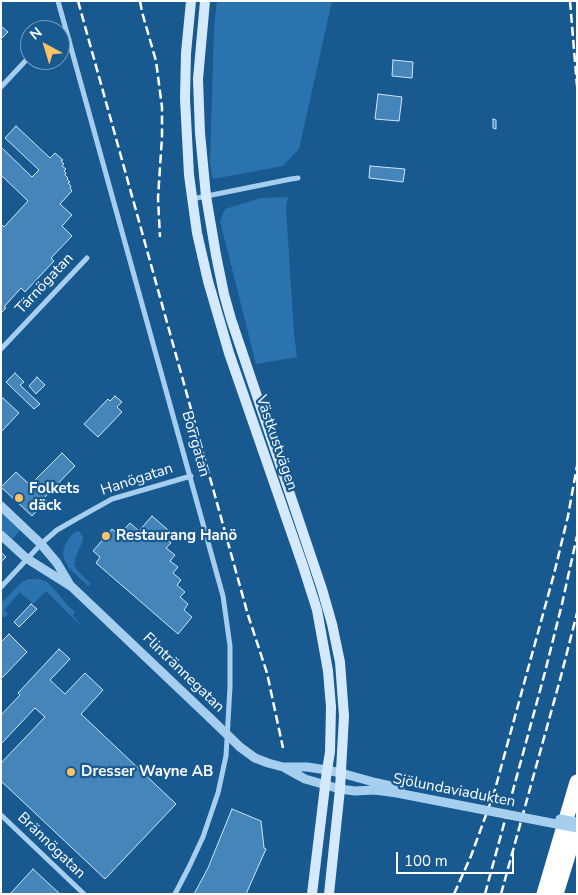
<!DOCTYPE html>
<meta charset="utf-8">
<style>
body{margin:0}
#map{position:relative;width:578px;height:895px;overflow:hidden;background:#185990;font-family:"Nunito Sans",sans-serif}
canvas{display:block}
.frame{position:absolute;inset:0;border:2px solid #fff;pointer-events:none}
.north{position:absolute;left:20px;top:20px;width:50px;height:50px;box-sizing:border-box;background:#185990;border:1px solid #749bbc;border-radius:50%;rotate:321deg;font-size:14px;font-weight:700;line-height:20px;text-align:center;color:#fff}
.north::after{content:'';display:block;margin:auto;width:18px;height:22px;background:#ffc365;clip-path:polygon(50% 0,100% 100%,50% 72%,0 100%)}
.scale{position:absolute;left:396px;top:852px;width:118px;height:22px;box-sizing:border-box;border:2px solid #fff;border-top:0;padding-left:6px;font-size:15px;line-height:18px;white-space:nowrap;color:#fff;-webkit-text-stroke:4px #185990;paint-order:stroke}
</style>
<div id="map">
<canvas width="578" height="895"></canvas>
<div class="frame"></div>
<div class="north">N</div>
<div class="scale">100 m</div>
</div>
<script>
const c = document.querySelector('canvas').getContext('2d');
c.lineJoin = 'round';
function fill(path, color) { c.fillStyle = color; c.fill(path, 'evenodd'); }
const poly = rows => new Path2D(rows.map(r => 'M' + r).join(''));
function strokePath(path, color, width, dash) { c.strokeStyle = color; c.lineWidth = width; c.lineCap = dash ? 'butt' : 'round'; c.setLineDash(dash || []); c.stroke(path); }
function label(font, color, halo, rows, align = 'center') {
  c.font = font + ' "Nunito Sans",sans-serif'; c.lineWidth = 4.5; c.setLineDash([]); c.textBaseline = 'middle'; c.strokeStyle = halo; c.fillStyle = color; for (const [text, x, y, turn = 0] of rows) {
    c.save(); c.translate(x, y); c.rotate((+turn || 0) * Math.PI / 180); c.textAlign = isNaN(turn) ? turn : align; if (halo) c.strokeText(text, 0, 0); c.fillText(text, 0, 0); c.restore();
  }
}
const green = poly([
 [217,1,332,1,299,149,283,166,213,179,210,164,214,28],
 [288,197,286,208,294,334,297,357,256,364,220,221,225,209,261,198],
 [1,511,21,530,12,539,1,529],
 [79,531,83,537,83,540,76,557,74,564,77,570,91,584,88,586,69,568,64,559,63,552,65,545,70,537,75,532],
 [28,579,40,579,47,582,54,589,68,606,75,612,73,615,81,626,46,591,33,604,20,592,4,610,8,614,5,617,1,617,1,603,21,583]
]);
const building = poly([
 [1,26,8,32,1,39,1,26],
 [393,60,413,62,412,78,392,76,393,60],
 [378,94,402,97,399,121,375,119,378,94],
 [493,119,496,120,496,129,493,128,493,119],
 [16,126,50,158,55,153,63,160,61,161,64,164,62,166,66,169,64,171,66,173,65,175,68,178,67,179,70,182,68,183,71,186,70,188,72,191,60,204,72,215,62,226,72,236,51,258,54,261,25,292,21,288,4,307,6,308,1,313,1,224,4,227,28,201,1,175,1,147,32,177,39,170,5,138,16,126],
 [370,166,405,169,403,182,369,178,370,166],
 [15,373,24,382,20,385,40,404,34,409,6,382,15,373],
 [37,377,45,385,36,394,29,386,37,377],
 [115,396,122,402,117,407,122,412,98,437,84,424,108,399,110,401,115,396],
 [3,398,19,413,1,432,1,400,3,398],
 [62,453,75,466,44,498,47,501,32,516,1,487,16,472,30,485,62,453],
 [152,516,168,530,163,536,171,543,166,548,175,555,170,561,178,567,173,573,181,580,177,585,185,592,180,597,188,604,184,610,192,617,178,634,96,563,100,557,93,551,112,529,119,535,130,523,139,531,152,516],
 [1,552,6,557,1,562,1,552],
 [31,604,37,609,19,627,14,622,31,604],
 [9,634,27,652,1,679,1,642,9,634],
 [59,649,70,659,50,680,65,694,85,673,103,690,81,714,176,804,105,879,1,781,1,763,45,717,35,708,1,744,1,715,20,695,18,693,59,649],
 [232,809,261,821,264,848,266,849,246,894,194,894,208,868,232,809],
 [33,869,60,894,10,894,33,869]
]);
const minor = poly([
 [58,1,223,596,230,646,230,687,226,756,218,793,203,837,189,867,175,894],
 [60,42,69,39],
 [1,87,30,56],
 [192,199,291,179,298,178],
 [1,349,87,258],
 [1,587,41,544,57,530,78,518,112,499,191,476],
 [1,815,84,894]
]);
const tertiary = poly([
 [1,506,41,544,57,563,70,585],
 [1,535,26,558,72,587,210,718],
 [240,747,255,758,268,763,283,767,307,767,327,770,341,773,377,783],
 [285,768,305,779,340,789,355,791,375,790]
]);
const secondary = poly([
 [191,1,186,53,185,99,189,175,197,233,208,281,229,353,303,566,317,610,328,671,331,707,330,752,327,770,312,894],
 [205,1,198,79,200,133,206,196,216,255,224,294,231,319,322,589,332,624,340,662,344,716,340,789,329,894]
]);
const motorway = poly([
 [544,894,577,782],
 [556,894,577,826]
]);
const rail = poly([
 [78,1,248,615,267,673,283,748],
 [140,1,142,12,156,61,162,107,162,137,158,198,160,237],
 [570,1,577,86],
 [454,894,471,856,494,793,554,574,568,516,577,466],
 [485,894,545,672,562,604,577,536],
 [501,894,561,676,577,613]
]);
const tertiaryBridge = poly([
 [210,718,240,747],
 [377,783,400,788],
 [375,790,397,793,577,828],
 [560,819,577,822]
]);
const markers = [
 [19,498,5,"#ffc365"],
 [106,536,5,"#ffc365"],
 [71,772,5,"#ffc365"]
];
const streetNames = [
 ["Tärnögatan",45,284,-47],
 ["Västkustvägen",276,443,71],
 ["Borrgatan",195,444,74],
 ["Hanögatan",137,480,-18],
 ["Flintrännegatan",183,673,44],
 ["Sjölundaviadukten",454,791,11],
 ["Brännögatan",51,846,44]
];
const poiNames = [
 ["Folkets",29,489],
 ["däck",29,506],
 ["Restaurang Hanö",116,536],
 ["Dresser Wayne AB",81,772]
];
fill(green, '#2b73af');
fill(building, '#4585ba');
strokePath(building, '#cde6fb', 1);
strokePath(minor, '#a6cfef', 5);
strokePath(tertiary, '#a6cfef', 9);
strokePath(secondary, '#d4e9fb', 10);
strokePath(motorway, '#fff', 15);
strokePath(rail, '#fff', 2.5, [9, 4]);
strokePath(tertiaryBridge, '#a6cfef', 9);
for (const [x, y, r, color] of markers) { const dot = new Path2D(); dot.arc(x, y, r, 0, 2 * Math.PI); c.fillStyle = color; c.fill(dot); strokePath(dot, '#185990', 2); }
label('15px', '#fff', '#185990', streetNames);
label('bold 15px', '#fff', '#185990', poiNames, 'left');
</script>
